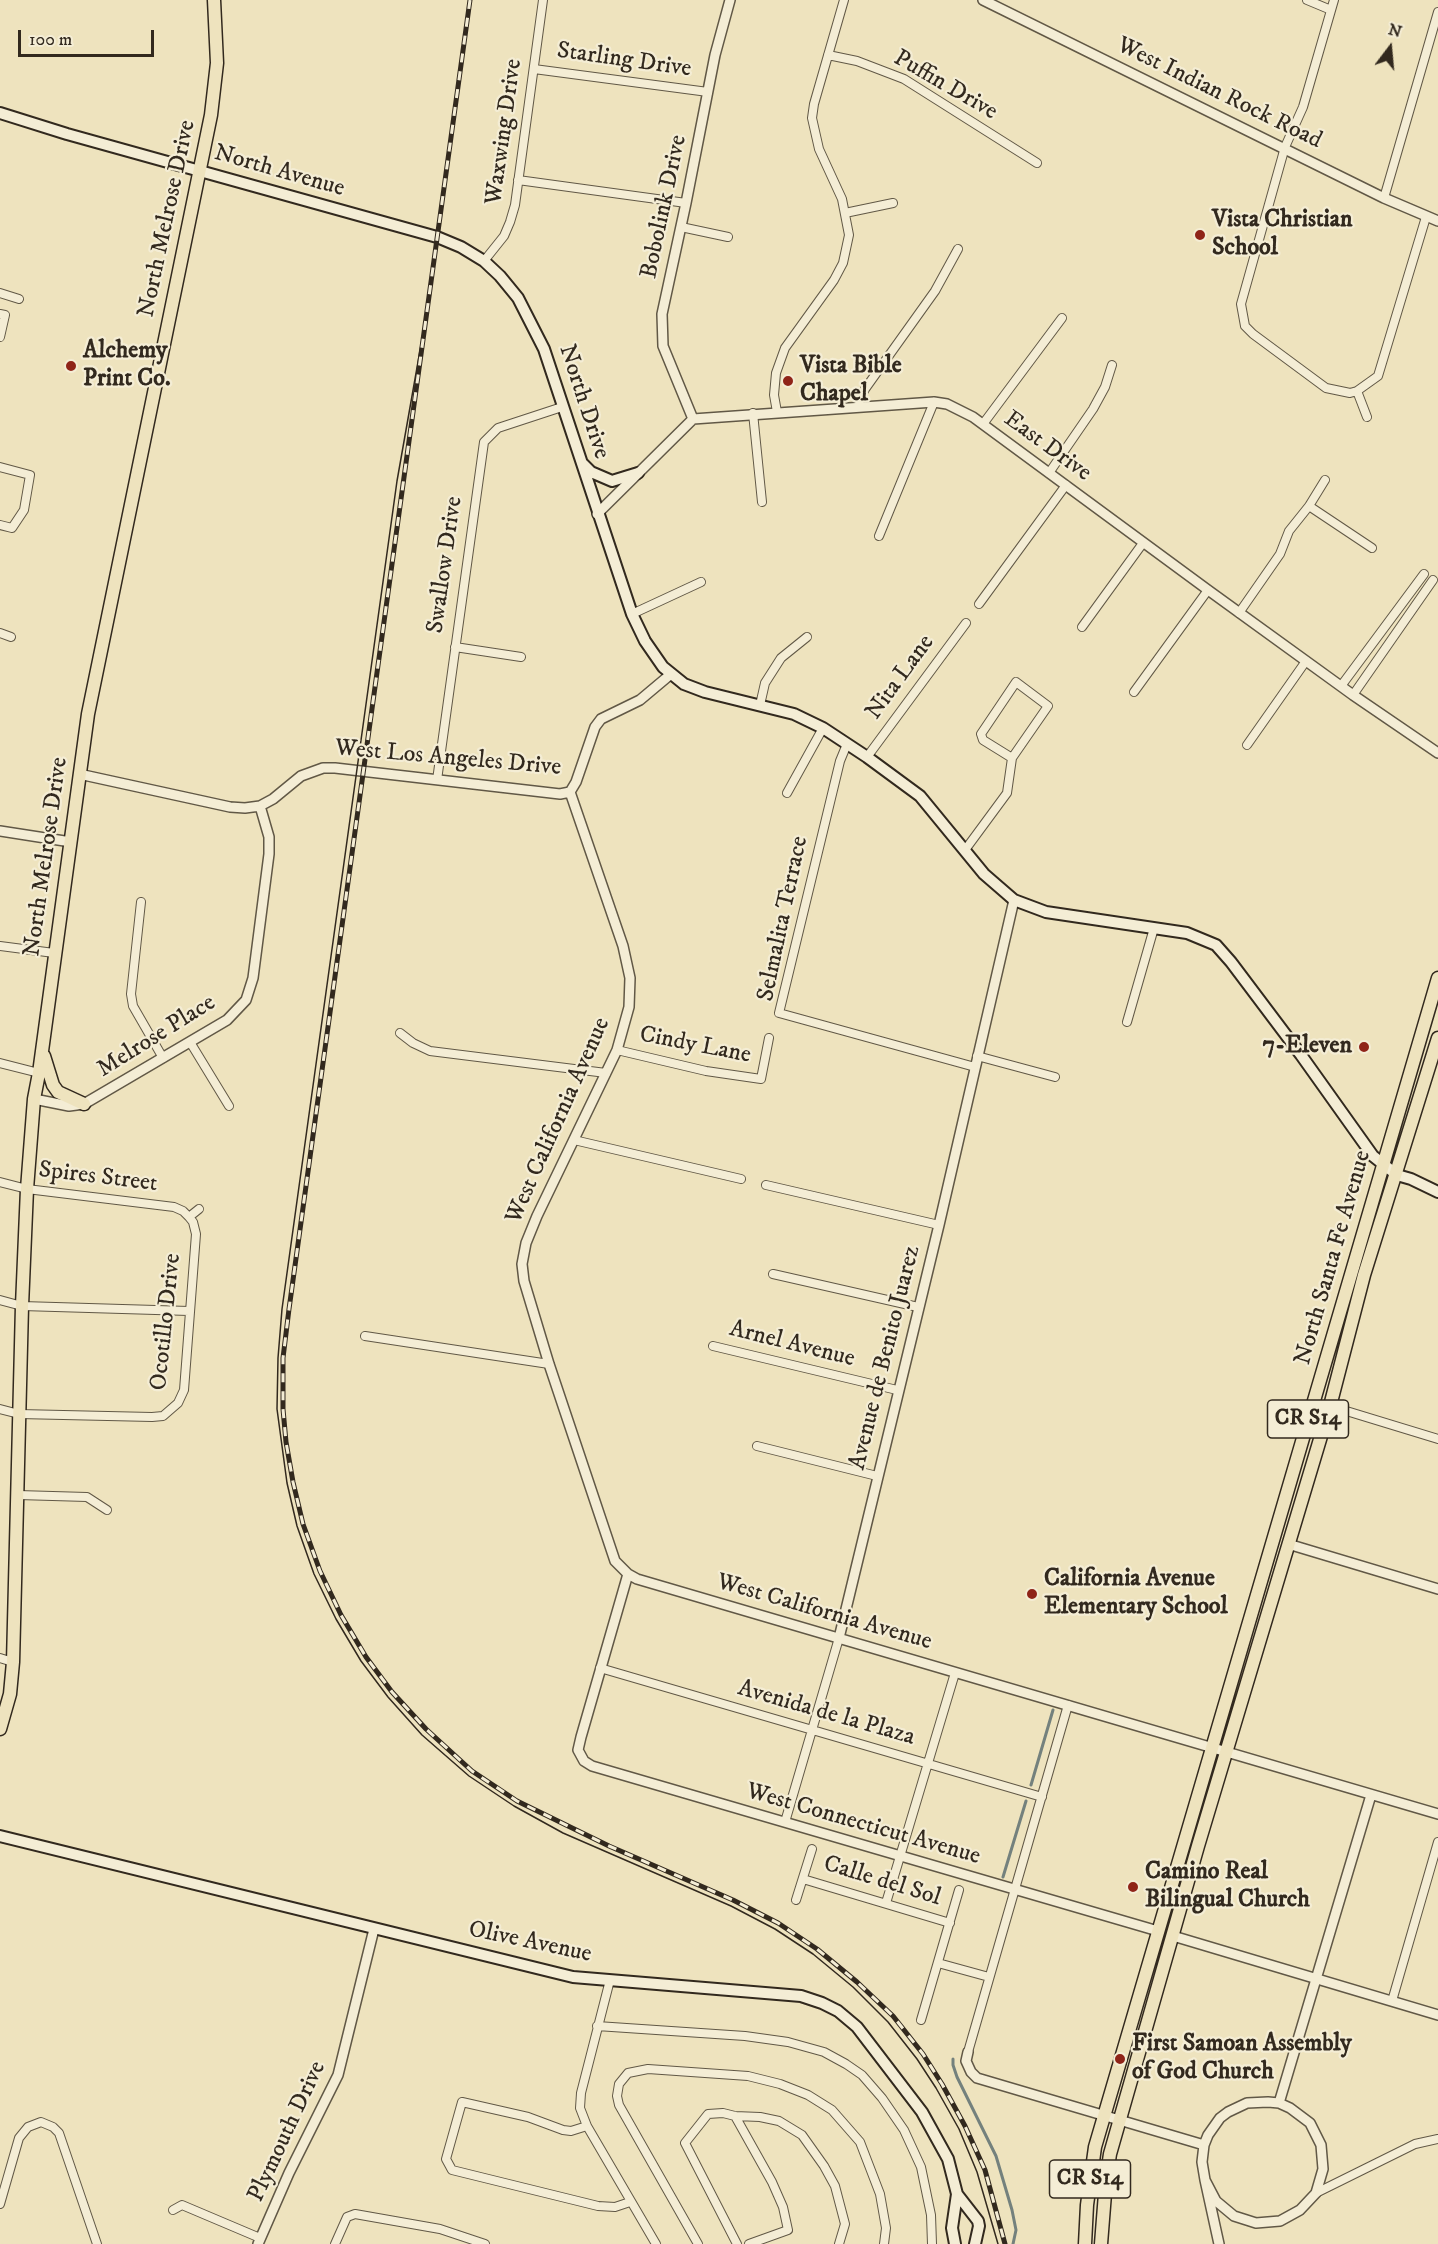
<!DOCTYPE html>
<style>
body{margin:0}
#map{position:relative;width:1438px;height:2244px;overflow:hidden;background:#eee3be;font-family:"IM FELL DW Pica",serif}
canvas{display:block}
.north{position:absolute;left:1360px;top:18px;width:60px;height:60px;-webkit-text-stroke:4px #f4edd5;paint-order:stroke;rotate:16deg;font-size:16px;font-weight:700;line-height:24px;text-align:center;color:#32291e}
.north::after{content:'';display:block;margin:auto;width:21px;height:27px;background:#32291e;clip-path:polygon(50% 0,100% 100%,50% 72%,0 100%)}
.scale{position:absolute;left:18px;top:30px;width:136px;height:27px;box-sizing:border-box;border:3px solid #32291e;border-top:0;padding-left:8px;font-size:18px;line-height:21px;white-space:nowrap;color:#32291e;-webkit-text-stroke:4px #f4edd5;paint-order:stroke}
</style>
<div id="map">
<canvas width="1438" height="2244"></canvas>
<div class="north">N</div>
<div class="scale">100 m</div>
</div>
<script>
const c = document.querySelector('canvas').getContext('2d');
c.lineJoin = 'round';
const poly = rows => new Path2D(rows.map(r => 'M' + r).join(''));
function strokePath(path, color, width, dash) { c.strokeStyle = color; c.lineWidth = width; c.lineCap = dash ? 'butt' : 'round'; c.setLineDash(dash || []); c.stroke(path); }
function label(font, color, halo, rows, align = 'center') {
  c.font = font + ' "IM FELL DW Pica",serif'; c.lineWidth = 4.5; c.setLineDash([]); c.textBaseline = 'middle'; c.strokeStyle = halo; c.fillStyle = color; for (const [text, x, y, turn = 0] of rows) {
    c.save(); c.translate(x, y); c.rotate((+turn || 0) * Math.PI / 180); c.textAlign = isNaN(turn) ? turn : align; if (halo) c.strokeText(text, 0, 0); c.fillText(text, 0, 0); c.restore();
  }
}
const stream = poly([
 [1031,1785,1053,1710],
 [1003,1877,1026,1801],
 [953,2059,953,2065,957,2077,996,2156,1012,2210,1016,2230,1013,2244]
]);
const minor = poly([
 [1307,0,1331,10],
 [1334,0,1303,107,1285,147,1241,304,1245,326,1253,334,1326,388,1350,393,1357,391,1378,376,1426,217],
 [828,55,857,61,904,79,1037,163],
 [534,69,708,92],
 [518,180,686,203],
 [1384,198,1438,12],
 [845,213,893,203],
 [681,227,728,237],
 [484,261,504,236,510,222,515,205,543,0],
 [0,293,19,299],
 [0,314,5,315,0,337],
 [1357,391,1367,417],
 [860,407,859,400,865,389,935,291,958,249],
 [777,412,774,395,776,373,785,348,834,280,843,263,849,235,842,199,819,149,812,118,814,104,844,0],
 [753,413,762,502],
 [983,424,1062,318],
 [0,467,30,475,24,510,12,528,0,525],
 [1049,473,1093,409,1105,387,1112,365],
 [1309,506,1372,548],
 [879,536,934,402],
 [979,604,1066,485],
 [1239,613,1280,554,1289,531,1309,506,1325,480],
 [632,614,701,582],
 [1082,627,1143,543],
 [0,633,11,637],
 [455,647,521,657],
 [1016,682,1048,706,1012,758,983,740,981,734,1016,682],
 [1341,686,1424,574],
 [1134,692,1208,590],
 [1353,695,1433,580],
 [760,705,765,683,781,658,807,637],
 [847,744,840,761,779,1013,975,1067],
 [1247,745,1306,661],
 [867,757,966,623],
 [437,780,484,442,498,428,562,407],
 [787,793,823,728],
 [965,850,1007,793,1012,758],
 [141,902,131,994,133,1006,163,1058],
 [0,946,54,953],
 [1127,1022,1154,928],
 [400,1033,413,1043,430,1051,606,1073],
 [190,1042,229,1106],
 [617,1050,706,1071,761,1079,769,1038],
 [977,1056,1055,1077],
 [0,1063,39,1073],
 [574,1140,741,1179],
 [0,1182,27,1189,174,1207,183,1211,189,1217,193,1222,196,1234,184,1390,178,1403,163,1416,152,1417,19,1414,0,1409],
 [766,1185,939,1225],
 [189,1217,199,1209],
 [773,1274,918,1307],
 [0,1300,22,1306,189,1311],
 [365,1336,549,1364],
 [713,1346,897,1390],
 [1330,1406,1438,1439],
 [757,1446,877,1476],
 [18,1495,87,1497,107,1510],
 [0,1658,13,1662],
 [600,1668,1042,1797],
 [785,1822,839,1638],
 [803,1879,950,1923],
 [796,1900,812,1849],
 [886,1903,955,1673],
 [938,1963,989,1977],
 [1392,2001,1438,1842],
 [921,2020,959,1890],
 [597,2026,745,2036,788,2042,824,2052,846,2064,862,2075,882,2098,904,2130,921,2167,931,2215,932,2244],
 [968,2052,1068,1705],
 [735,2116,772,2182,783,2207,788,2230,749,2244],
 [587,2126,580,2108,581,2093,610,1980],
 [1316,2193,1415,2144,1438,2139],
 [630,2202,615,2207,598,2206,452,2170,446,2159,462,2102,528,2117,563,2130,571,2131,587,2126,656,2244],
 [0,2204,19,2138,28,2127,41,2122,53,2127,59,2133,97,2244],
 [173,2210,182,2205,260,2238],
 [335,2244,347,2217,355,2214,440,2229,485,2244],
 [698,2244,619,2105,617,2096,619,2084,628,2073,648,2069,748,2076,780,2084,808,2095,832,2110,860,2142,880,2194,886,2228,884,2244],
 [737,2244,685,2143,708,2114,723,2113,735,2116,760,2117,779,2121,802,2135,824,2166,835,2186,845,2224,839,2244]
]);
const tertiary = poly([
 [983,0,1384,198,1438,221],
 [693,419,663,346,662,314,686,203,715,55,730,0],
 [597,514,693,419,934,402,947,404,973,417,1208,590,1353,695,1438,753],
 [79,774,230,807,245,808,260,806,273,799,301,776,323,768,335,768,560,794,570,792,576,782,595,727,601,719,640,700,671,674],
 [570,792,623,946,630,978,629,1007,617,1050,537,1216,526,1243,522,1264,524,1281,549,1364,615,1561,628,1574,637,1579,1438,1814],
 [0,831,71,842],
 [34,1099,69,1106,84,1104,227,1020,246,1000,253,978,269,854,269,837,260,806],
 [1288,1544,1438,1589],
 [628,1574,581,1737,578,1750,584,1761,592,1766,1158,1931],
 [839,1638,939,1225,1014,900],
 [1173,1936,1438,2015],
 [968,2052,966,2061,971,2072,977,2078,1204,2145],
 [1279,2103,1371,1795],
 [1205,2180,1216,2201,1234,2216,1256,2223,1280,2221,1300,2210,1316,2193,1323,2169,1321,2145,1310,2123,1290,2108,1279,2103,1268,2102,1247,2103,1228,2112,1220,2118,1208,2135,1204,2145,1202,2162,1205,2180,1219,2244],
 [258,2244,289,2173,338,2075,374,1929]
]);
const secondary = poly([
 [0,113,67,134,437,237,461,247,484,261,500,276,518,298,544,349,632,614,645,641,663,667,684,684,705,692,794,714,823,728,867,757,920,796,984,874,1014,900,1046,912,1187,933,1216,945,1231,962,1301,1055,1373,1156,1397,1175,1411,1179,1438,1192],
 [582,463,591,472,612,481,638,473],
 [0,1836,573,1977,801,1996,822,2003,838,2011,857,2027,922,2112,948,2159,957,2194,978,2221,979,2226,975,2244],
 [955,2244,952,2228,957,2194]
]);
const primary = poly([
 [44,1056,53,1085,58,1092,84,1104],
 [0,1729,10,1694,13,1662,22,1306,27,1189,34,1099,39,1073,88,714,211,115,217,63,214,0],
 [1085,2244,1087,2205,1095,2147,1438,978],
 [1101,2244,1106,2181,1110,2154,1198,1846,1330,1406,1364,1275,1438,1038]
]);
const tram = poly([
 [427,311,397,481,282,1309,278,1358,277,1409,287,1483,297,1526,314,1574,336,1619,361,1661,388,1697,422,1735,469,1776,514,1806,563,1833,731,1906,775,1929,813,1954,853,1987,888,2022,917,2059,936,2088,959,2129,977,2172,998,2244]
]);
const rail = poly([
 [470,0,289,1309,283,1358,283,1409,286,1442,293,1482,303,1524,320,1571,341,1615,366,1657,392,1692,426,1729,472,1771,517,1801,609,1846,733,1900,778,1923,817,1949,857,1982,893,2016,923,2054,942,2084,965,2126,985,2170,1005,2244]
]);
const markers = [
 [1200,235,6,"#8f2418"],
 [71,366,6,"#8f2418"],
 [788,381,6,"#8f2418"],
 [1364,1047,6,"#8f2418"],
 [1032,1594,6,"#8f2418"],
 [1133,1887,6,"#8f2418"],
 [1120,2059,6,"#8f2418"]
];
const shields = [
 [1308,1419,81],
 [1090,2179,81]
];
const shieldNames = [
 ["CR S14",1308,1419],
 ["CR S14",1090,2179]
];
const streetNames = [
 ["Starling Drive",624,61,8],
 ["Puffin Drive",945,86,30],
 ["West Indian Rock Road",1219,94,26],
 ["Waxwing Drive",505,132,-82],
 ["North Avenue",279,172,16],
 ["Bobolink Drive",665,207,-78],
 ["North Melrose Drive",168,219,-78],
 ["North Drive",583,402,72],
 ["East Drive",1047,447,36],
 ["Swallow Drive",446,565,-82],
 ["Nita Lane",901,678,-54],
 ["West Los Angeles Drive",448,759,5],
 ["North Melrose Drive",47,857,-82],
 ["Selmalita Terrace",784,919,-78],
 ["Melrose Place",157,1037,-32],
 ["Cindy Lane",695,1046,11],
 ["West California Avenue",559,1121,-66],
 ["Spires Street",98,1178,7],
 ["North Santa Fe Avenue",1334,1258,-74],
 ["Ocotillo Drive",167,1322,-84],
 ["Arnel Avenue",792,1345,14],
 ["Avenue de Benito Juarez",886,1358,-76],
 ["West California Avenue",824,1613,16],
 ["Avenida de la Plaza",826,1714,16],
 ["West Connecticut Avenue",863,1825,16],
 ["Calle del Sol",882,1882,17],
 ["Olive Avenue",530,1943,12],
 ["Plymouth Drive",288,2132,-65]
];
const poiNames = [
 ["Vista Christian",1212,221],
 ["School",1212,249],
 ["Alchemy",83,352],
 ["Print Co.",83,380],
 ["Vista Bible",800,367],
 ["Chapel",800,395],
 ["7-Eleven",1352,1047,"right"],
 ["California Avenue",1044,1580],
 ["Elementary School",1044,1608],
 ["Camino Real",1145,1873],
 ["Bilingual Church",1145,1901],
 ["First Samoan Assembly",1132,2045],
 ["of God Church",1132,2073]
];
strokePath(stream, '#74817d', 3);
strokePath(minor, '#615846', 10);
strokePath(tertiary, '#615846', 12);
strokePath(secondary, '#32291e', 14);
strokePath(primary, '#32291e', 15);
strokePath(minor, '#f4edd5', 8);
strokePath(tertiary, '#f4edd5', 9);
strokePath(secondary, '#f4edd5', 10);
strokePath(primary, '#eee3be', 12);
strokePath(tram, '#32291e', 1.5);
strokePath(rail, '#32291e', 5);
strokePath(rail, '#f4edd5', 3, [9]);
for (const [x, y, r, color] of markers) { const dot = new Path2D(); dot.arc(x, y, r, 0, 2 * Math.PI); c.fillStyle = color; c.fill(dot); strokePath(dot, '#f4edd5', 2); }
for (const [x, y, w] of shields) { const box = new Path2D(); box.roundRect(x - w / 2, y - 19, w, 38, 4.5); c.fillStyle = '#f4edd5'; c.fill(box); strokePath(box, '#32291e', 1.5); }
label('bold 22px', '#32291e', null, shieldNames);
label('24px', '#32291e', '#f4edd5', streetNames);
label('bold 24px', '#32291e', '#f4edd5', poiNames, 'left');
</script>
